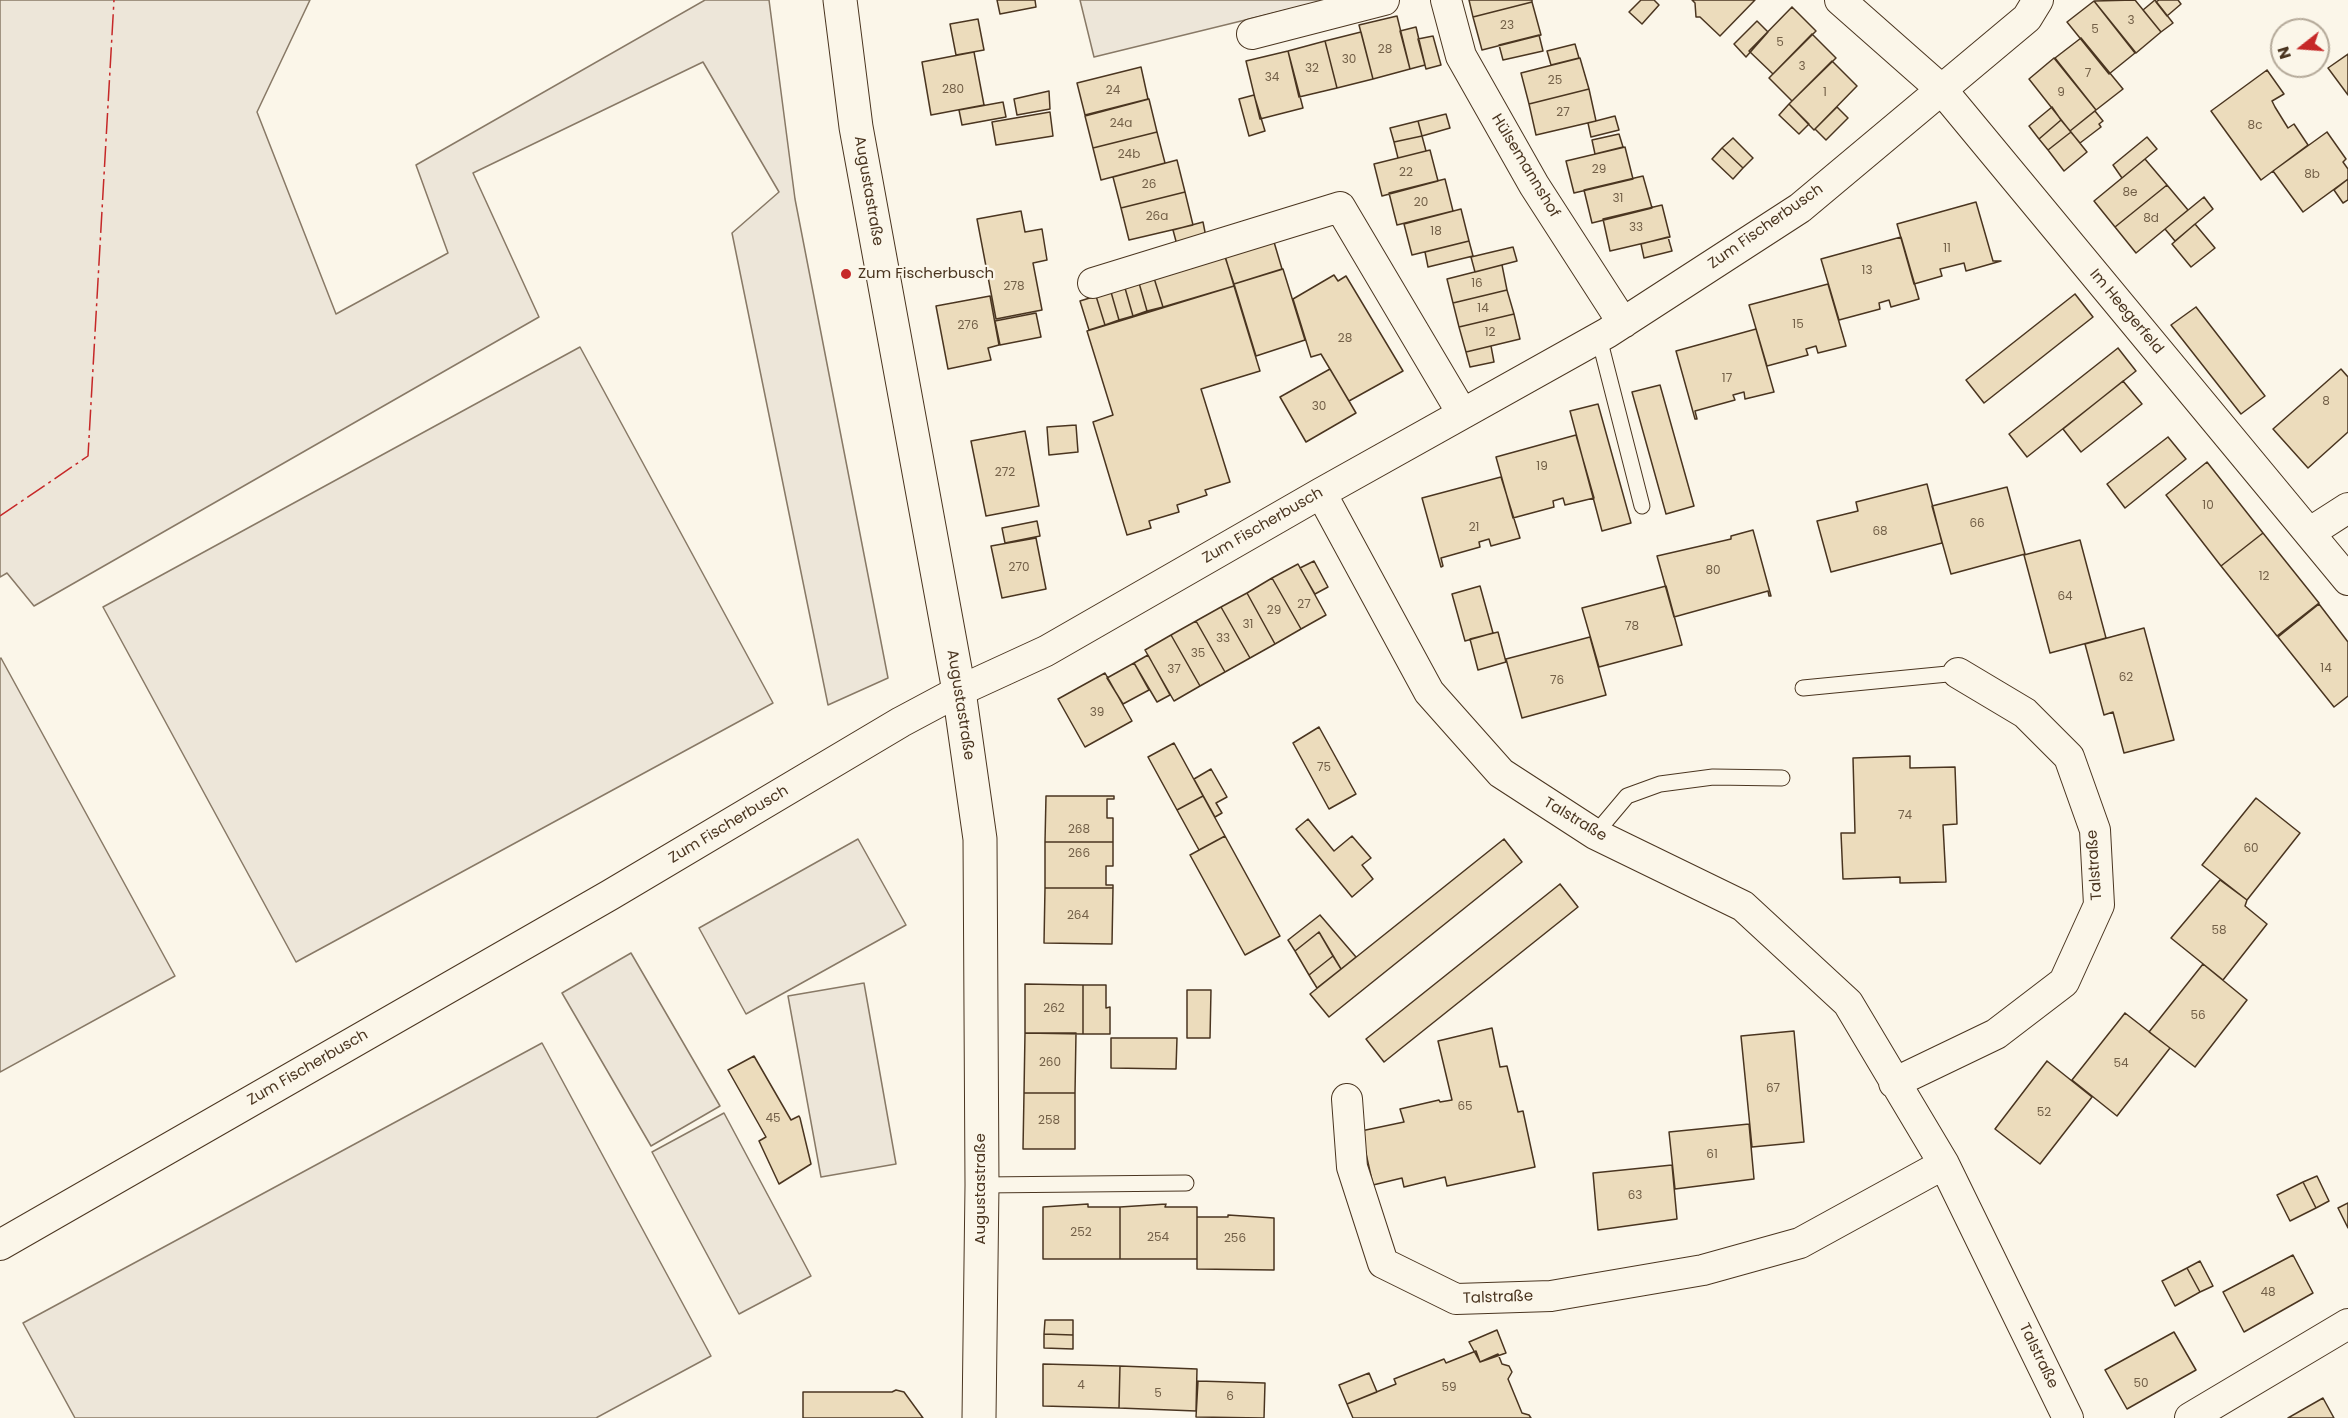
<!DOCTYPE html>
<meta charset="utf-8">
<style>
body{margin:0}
#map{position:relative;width:2348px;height:1418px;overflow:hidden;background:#fbf6e9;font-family:Poppins,sans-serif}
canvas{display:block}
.north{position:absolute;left:2270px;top:18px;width:60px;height:60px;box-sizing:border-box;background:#fbf6e9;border:2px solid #b4a999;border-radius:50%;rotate:253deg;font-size:16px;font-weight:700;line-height:24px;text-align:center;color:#4a3520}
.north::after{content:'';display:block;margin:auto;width:21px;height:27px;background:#c62828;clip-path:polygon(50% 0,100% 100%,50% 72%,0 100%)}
</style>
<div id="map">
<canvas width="2348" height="1418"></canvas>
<div class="north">N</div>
</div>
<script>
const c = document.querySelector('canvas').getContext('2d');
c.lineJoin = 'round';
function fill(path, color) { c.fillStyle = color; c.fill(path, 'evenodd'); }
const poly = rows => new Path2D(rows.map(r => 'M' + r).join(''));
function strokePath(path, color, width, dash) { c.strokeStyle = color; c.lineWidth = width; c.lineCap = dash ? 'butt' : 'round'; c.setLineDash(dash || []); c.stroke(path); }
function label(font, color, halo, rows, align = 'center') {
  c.font = font + ' Poppins,sans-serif'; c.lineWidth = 4.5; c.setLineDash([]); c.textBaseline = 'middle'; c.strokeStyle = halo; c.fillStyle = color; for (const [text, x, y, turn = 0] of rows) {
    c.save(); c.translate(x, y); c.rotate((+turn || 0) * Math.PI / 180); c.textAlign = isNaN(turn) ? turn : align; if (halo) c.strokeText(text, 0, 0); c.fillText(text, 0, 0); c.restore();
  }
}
const green = poly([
 [0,0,310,0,257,112,336,314,448,253,416,165,705,0,769,0,795,199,888,678,828,705,732,233,779,192,703,62,473,173,539,317,34,606,7,573,0,577,0,0],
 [1080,0,1327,0,1094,57,1080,0],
 [580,347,773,703,296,962,103,607,580,347],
 [1,658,175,976,0,1072,0,659,1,658],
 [858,839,906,925,746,1014,699,928,858,839],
 [631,953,720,1106,651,1146,562,993,631,953],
 [864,983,896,1164,821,1177,788,996,864,983],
 [542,1043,711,1356,596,1418,75,1418,23,1323,542,1043],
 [724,1113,811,1276,739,1314,652,1152,724,1113]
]);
const building = poly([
 [997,0,1035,0,1036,7,1000,14,997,0],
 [1469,0,1532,0,1532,2,1473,17,1469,0],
 [1641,0,1654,0,1659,5,1642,24,1629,12,1641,0],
 [1692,0,1755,0,1720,36,1700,17,1696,17,1695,3,1692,0],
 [2135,0,2161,32,2136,53,2094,1,2135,0],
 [2155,0,2173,23,2161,32,2143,10,2155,0],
 [2159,0,2178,0,2181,4,2167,16,2156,2,2159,0],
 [2094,1,2135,53,2109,74,2067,22,2094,1],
 [1532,2,1541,35,1482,50,1473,17,1532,2],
 [1792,7,1816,31,1773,74,1749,51,1792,7],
 [1397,16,1410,69,1373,79,1359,25,1397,16],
 [978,19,984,50,956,55,950,24,978,19],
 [1757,21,1768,32,1746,57,1734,44,1757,21],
 [1416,27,1425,65,1410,69,1400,31,1416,27],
 [1361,32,1373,79,1337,88,1325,41,1361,32],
 [1812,34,1836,58,1792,101,1769,78,1812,34],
 [1539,35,1543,51,1503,60,1499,45,1539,35],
 [1433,36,1441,65,1426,69,1418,39,1433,36],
 [2081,38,2123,89,2096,110,2055,58,2081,38],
 [1325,41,1337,88,1299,97,1288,51,1325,41],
 [1575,44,1579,58,1551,65,1547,51,1575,44],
 [1288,51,1303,108,1260,119,1246,61,1288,51],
 [974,52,984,105,931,115,922,62,974,52],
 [2348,54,2348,95,2328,68,2348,54],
 [1580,58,1589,89,1529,104,1521,73,1580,58],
 [2054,58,2096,110,2070,131,2029,79,2054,58],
 [1832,61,1857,86,1814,130,1789,104,1832,61],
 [1141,67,1148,99,1085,115,1077,83,1141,67],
 [2267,70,2284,94,2272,101,2275,107,2288,128,2294,124,2308,145,2261,180,2211,111,2267,70],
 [1589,89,1596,121,1536,135,1529,104,1589,89],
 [1049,91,1050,109,1017,115,1014,99,1049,91],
 [1254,95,1265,131,1249,136,1239,99,1254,95],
 [1149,99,1157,132,1093,148,1085,116,1149,99],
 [1003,102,1006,117,962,125,959,110,1003,102],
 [1789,104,1809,124,1799,134,1779,115,1789,104],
 [1837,107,1848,118,1826,140,1815,129,1837,107],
 [2052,107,2061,120,2039,139,2029,126,2052,107],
 [2095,111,2103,121,2099,124,2101,127,2080,143,2070,131,2095,111],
 [1050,112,1053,136,996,145,992,122,1050,112],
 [1446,114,1450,128,1422,136,1418,121,1446,114],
 [1615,116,1619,130,1591,137,1588,123,1615,116],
 [2061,120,2071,132,2048,150,2039,139,2061,120],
 [1418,121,1422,136,1394,142,1390,128,1418,121],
 [1157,132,1165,163,1101,180,1093,148,1157,132],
 [2071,132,2087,152,2064,171,2048,150,2071,132],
 [2327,132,2346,159,2343,162,2348,169,2348,179,2303,212,2273,171,2327,132],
 [1619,134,1623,147,1595,154,1592,140,1619,134],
 [1422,136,1426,151,1398,158,1394,142,1422,136],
 [2147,137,2157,149,2122,178,2113,165,2147,137],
 [1733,138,1753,158,1743,168,1722,148,1733,138],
 [1625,147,1633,179,1574,193,1566,161,1625,147],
 [1722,148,1743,168,1733,179,1712,159,1722,148],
 [1430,150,1438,181,1382,196,1374,164,1430,150],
 [2145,159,2167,185,2115,227,2094,201,2145,159],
 [1177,160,1185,192,1121,208,1113,177,1177,160],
 [1643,176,1652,208,1592,223,1584,190,1643,176],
 [1445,179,1453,211,1397,225,1389,193,1445,179],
 [2348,179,2348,200,2343,203,2334,190,2348,179],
 [2167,185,2188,210,2136,253,2115,227,2167,185],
 [1185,192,1193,225,1129,240,1121,208,1185,192],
 [2204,197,2213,209,2175,241,2165,229,2204,197],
 [1976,202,1993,261,2001,261,1966,271,1964,263,1940,269,1942,276,1914,284,1897,224,1976,202],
 [1662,205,1670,237,1610,251,1603,219,1662,205],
 [1461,209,1469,241,1412,255,1404,224,1461,209],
 [1021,211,1025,232,1042,229,1047,260,1033,263,1042,310,996,319,977,219,1021,211],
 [1203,222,1206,237,1177,245,1173,230,1203,222],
 [2195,224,2215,248,2191,267,2172,244,2195,224],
 [1668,237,1672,251,1644,258,1641,244,1668,237],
 [1901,237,1919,299,1891,307,1889,300,1879,303,1880,309,1839,320,1821,259,1901,237],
 [1469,241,1473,256,1428,267,1425,252,1469,241],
 [1274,242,1282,269,1234,284,1225,257,1274,242],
 [1513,247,1517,261,1475,272,1471,257,1513,247],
 [1225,256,1234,286,1163,307,1154,278,1225,256],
 [1502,265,1507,290,1453,303,1447,279,1502,265],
 [1283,269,1305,340,1256,356,1234,284,1283,269],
 [1334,275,1338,281,1346,276,1403,371,1349,401,1321,354,1311,357,1293,299,1334,275],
 [1154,278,1163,307,1147,311,1139,283,1154,278],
 [1139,283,1147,311,1133,316,1125,288,1139,283],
 [1828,284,1846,346,1818,353,1816,346,1806,349,1808,355,1767,366,1749,305,1828,284],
 [1234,286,1260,371,1201,389,1230,482,1205,490,1207,495,1177,505,1179,512,1149,521,1151,528,1127,535,1093,422,1113,415,1087,331,1234,286],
 [1125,288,1133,316,1119,320,1111,292,1125,288],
 [1507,290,1514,314,1459,327,1453,303,1507,290],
 [1111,292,1119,320,1105,325,1096,296,1111,292],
 [2075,294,2093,317,1984,403,1966,380,2075,294],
 [990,296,999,345,988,348,991,360,948,369,936,306,990,296],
 [1096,296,1105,325,1089,330,1080,301,1096,296],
 [2196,307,2265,396,2241,414,2171,325,2196,307],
 [1036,313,1041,337,1000,345,995,321,1036,313],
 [1514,314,1520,339,1466,352,1459,327,1514,314],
 [1756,329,1774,392,1745,399,1744,392,1733,395,1735,400,1695,411,1697,419,1695,419,1676,351,1756,329],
 [1491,346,1494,362,1470,367,1466,352,1491,346],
 [2118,348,2136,371,2027,457,2009,434,2118,348],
 [1330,369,1356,413,1306,442,1280,397,1330,369],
 [2341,369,2348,377,2348,432,2308,468,2273,429,2341,369],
 [2123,381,2142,404,2081,452,2063,429,2123,381],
 [1660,385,1694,506,1666,514,1632,392,1660,385],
 [1598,404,1631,523,1602,531,1570,411,1598,404],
 [1076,425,1078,452,1049,455,1047,427,1076,425],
 [1025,431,1039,506,986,516,971,441,1025,431],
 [1576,435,1594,498,1565,505,1563,498,1553,501,1554,507,1513,518,1496,457,1576,435],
 [2168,437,2186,459,2125,508,2107,484,2168,437],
 [2207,462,2263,533,2221,566,2166,495,2207,462],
 [1501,477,1520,538,1491,546,1489,539,1479,542,1480,547,1441,558,1443,566,1441,567,1422,498,1501,477],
 [1927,484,1942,543,1831,572,1817,521,1858,511,1856,502,1927,484],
 [2007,487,2025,554,1951,574,1932,506,2007,487],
 [1037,521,1040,536,1005,543,1002,528,1037,521],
 [1753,530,1771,596,1769,596,1768,591,1674,617,1657,556,1731,539,1731,536,1753,530],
 [2263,533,2319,603,2277,636,2221,566,2263,533],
 [1036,538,1046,589,1002,598,991,546,1036,538],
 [2080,540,2106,638,2050,653,2024,555,2080,540],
 [1314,561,1328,587,1315,594,1300,568,1314,561],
 [1298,564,1326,615,1301,629,1272,578,1298,564],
 [1272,578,1301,629,1275,644,1247,593,1272,578],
 [1480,586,1493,633,1465,641,1452,594,1480,586],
 [1666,586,1682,645,1599,667,1582,608,1666,586],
 [1247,593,1275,644,1250,658,1221,607,1247,593],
 [2319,604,2348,642,2348,696,2334,707,2278,637,2319,604],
 [1221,607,1250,658,1225,672,1196,621,1221,607],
 [1196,621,1225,672,1200,686,1171,635,1196,621],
 [2144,628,2174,740,2124,753,2113,712,2104,715,2085,644,2144,628],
 [1498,632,1506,662,1478,670,1470,639,1498,632],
 [1171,635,1200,686,1174,701,1145,650,1171,635],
 [1590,637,1606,695,1522,718,1506,659,1590,637],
 [1148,655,1170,695,1157,702,1134,663,1148,655],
 [1134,663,1149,690,1123,704,1107,678,1134,663],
 [1105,673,1132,721,1085,747,1058,699,1105,673],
 [1319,727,1356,794,1329,809,1293,743,1319,727],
 [1174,743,1203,796,1177,810,1148,757,1174,743],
 [1910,756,1910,768,1955,767,1957,824,1943,825,1946,882,1900,883,1900,877,1843,879,1841,833,1855,833,1853,758,1910,756],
 [1211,769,1227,797,1216,803,1222,813,1215,817,1194,779,1211,769],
 [1046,796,1114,796,1114,799,1107,799,1107,818,1113,818,1113,842,1045,842,1046,796],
 [1203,796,1225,836,1199,850,1177,810,1203,796],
 [2256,798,2300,833,2247,900,2202,865,2256,798],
 [1308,819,1334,851,1352,836,1371,858,1362,865,1373,879,1352,897,1296,829,1308,819],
 [1225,836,1280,936,1245,955,1190,855,1225,836],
 [1504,839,1522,862,1329,1017,1310,994,1504,839],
 [1045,842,1113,842,1113,866,1106,866,1106,885,1113,885,1113,888,1045,888,1045,842],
 [2220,880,2247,900,2245,906,2267,924,2223,980,2171,938,2220,880],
 [1560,884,1578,907,1384,1062,1366,1039,1560,884],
 [1045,888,1113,888,1112,944,1044,943,1045,888],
 [1320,915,1356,957,1341,969,1319,932,1295,951,1288,940,1320,915],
 [1319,932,1333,956,1309,975,1295,951,1319,932],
 [1333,956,1341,969,1317,988,1309,975,1333,956],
 [2203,964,2247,1000,2195,1067,2149,1032,2203,964],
 [1025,984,1083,985,1083,1034,1025,1033,1025,984],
 [1083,985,1106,985,1106,1008,1110,1007,1110,1034,1083,1034,1083,985],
 [1187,990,1211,990,1210,1038,1187,1038,1187,990],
 [2125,1013,2170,1048,2117,1116,2072,1080,2125,1013],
 [1492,1028,1500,1067,1507,1066,1518,1112,1523,1111,1535,1167,1447,1186,1445,1177,1404,1187,1402,1178,1373,1185,1361,1131,1404,1122,1400,1109,1439,1100,1440,1102,1452,1100,1438,1041,1492,1028],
 [1794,1031,1804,1142,1752,1147,1741,1036,1794,1031],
 [1025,1033,1076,1033,1075,1093,1024,1093,1025,1033],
 [1111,1038,1177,1038,1176,1069,1111,1068,1111,1038],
 [754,1056,791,1120,799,1116,800,1118,811,1164,779,1184,759,1141,766,1137,728,1070,754,1056],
 [2047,1061,2092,1097,2040,1164,1995,1129,2047,1061],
 [1024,1093,1075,1093,1075,1149,1023,1149,1024,1093],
 [1749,1124,1754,1179,1675,1189,1669,1132,1749,1124],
 [1672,1165,1677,1219,1598,1230,1593,1173,1672,1165],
 [2317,1176,2329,1201,2316,1208,2303,1182,2317,1176],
 [2303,1182,2316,1208,2290,1221,2277,1195,2303,1182],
 [2348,1203,2348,1228,2338,1208,2348,1203],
 [1088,1204,1088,1207,1120,1207,1120,1259,1043,1259,1043,1207,1088,1204],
 [1166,1204,1165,1207,1197,1207,1197,1259,1120,1259,1120,1207,1166,1204],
 [1228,1215,1274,1218,1274,1270,1197,1269,1197,1217,1228,1217,1228,1215],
 [2293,1255,2313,1293,2244,1332,2223,1292,2293,1255],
 [2200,1261,2213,1286,2200,1292,2187,1268,2200,1261],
 [2187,1268,2200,1292,2175,1306,2162,1281,2187,1268],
 [1045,1320,1073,1320,1073,1335,1044,1334,1045,1320],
 [1497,1330,1506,1353,1480,1362,1469,1342,1497,1330],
 [2174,1332,2196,1370,2127,1409,2105,1370,2174,1332],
 [1044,1334,1073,1335,1073,1349,1044,1348,1044,1334],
 [1476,1351,1480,1362,1498,1354,1502,1364,1509,1366,1512,1372,1508,1379,1522,1413,1529,1415,1531,1418,1353,1418,1347,1404,1396,1384,1394,1379,1444,1359,1446,1363,1476,1351],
 [1043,1364,1120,1366,1119,1408,1043,1406,1043,1364],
 [1120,1366,1197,1369,1196,1411,1119,1408,1120,1366],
 [1369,1373,1377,1392,1347,1404,1339,1385,1369,1373],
 [1198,1381,1265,1383,1264,1418,1196,1417,1198,1381],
 [896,1390,904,1392,923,1418,803,1418,803,1392,892,1392,896,1390],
 [2323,1398,2334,1418,2288,1418,2323,1398]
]);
const service = poly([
 [1599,338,1642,506],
 [1803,688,1958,673],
 [1595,834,1627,796,1660,784,1713,777,1782,778],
 [982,1185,1186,1183]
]);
const minor = poly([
 [1446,0,1461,56,1534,185,1623,323],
 [1840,0,1942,90,2348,580],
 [1252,34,1384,0],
 [1093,283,1340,207,1462,413],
 [1321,493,1429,692,1501,773,1595,834,1743,906,1848,1003,1944,1164,2068,1418],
 [2309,533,2348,508],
 [1894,1083,1996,1034,2064,982,2099,905,2095,830,2069,757,2025,713,1958,673],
 [1347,1099,1352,1167,1383,1263,1456,1299,1551,1296,1703,1270,1800,1243,1944,1164],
 [0,1245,610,895,901,722,959,691,1046,651,1321,493,1607,333,1800,208,2027,18,2038,0],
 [2190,1418,2348,1324]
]);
const secondary = poly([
 [840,0,856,127,959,691,980,839,982,1185,979,1418]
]);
const power = poly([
 [0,516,88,456,114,0]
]);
const markers = [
 [846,274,6,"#c62828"]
];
const numberNames = [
 ["3",2131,21],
 ["23",1507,26],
 ["5",2095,30],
 ["5",1780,43],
 ["28",1385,50],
 ["30",1349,60],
 ["3",1802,67],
 ["32",1312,69],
 ["7",2088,74],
 ["34",1272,78],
 ["25",1555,81],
 ["280",953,90],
 ["24",1113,91],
 ["1",1825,93],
 ["9",2061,93],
 ["27",1563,113],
 ["24a",1121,124],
 ["8c",2255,126],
 ["24b",1129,155],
 ["29",1599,170],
 ["22",1406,173],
 ["8b",2312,175],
 ["26",1149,185],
 ["8e",2130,193],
 ["31",1618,199],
 ["20",1421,203],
 ["26a",1157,217],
 ["8d",2151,219],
 ["33",1636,228],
 ["18",1436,232],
 ["11",1947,249],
 ["13",1867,271],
 ["16",1477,284],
 ["278",1014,287],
 ["14",1483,309],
 ["15",1798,325],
 ["276",968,326],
 ["12",1490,333],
 ["28",1345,339],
 ["17",1727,379],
 ["8",2326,402],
 ["30",1319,407],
 ["19",1542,467],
 ["272",1005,473],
 ["10",2208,506],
 ["66",1977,524],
 ["21",1474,528],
 ["68",1880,532],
 ["270",1019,568],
 ["80",1713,571],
 ["12",2264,577],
 ["64",2065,597],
 ["27",1304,605],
 ["29",1274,611],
 ["31",1248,625],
 ["78",1632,627],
 ["33",1223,639],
 ["35",1198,654],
 ["14",2326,669],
 ["37",1174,670],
 ["62",2126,678],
 ["76",1557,681],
 ["39",1097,713],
 ["75",1324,768],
 ["74",1905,816],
 ["268",1079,830],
 ["60",2251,849],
 ["266",1079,854],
 ["264",1078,916],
 ["58",2219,931],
 ["262",1054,1009],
 ["56",2198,1016],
 ["260",1050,1063],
 ["54",2121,1064],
 ["67",1773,1089],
 ["65",1465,1107],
 ["52",2044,1113],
 ["45",773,1119],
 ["258",1049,1121],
 ["61",1712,1155],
 ["63",1635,1196],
 ["252",1081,1233],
 ["254",1158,1238],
 ["256",1235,1239],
 ["48",2268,1293],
 ["50",2141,1384],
 ["4",1081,1386],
 ["59",1449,1388],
 ["5",1158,1394],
 ["6",1230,1397]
];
const streetNames = [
 ["Hülsemannshof",1525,166,59],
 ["Augustastraße",868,191,80],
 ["Zum Fischerbusch",1766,227,-35],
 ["Im Heegerfeld",2126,312,50],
 ["Zum Fischerbusch",1263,526,-30],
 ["Augustastraße",960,705,81],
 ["Talstraße",1575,820,31],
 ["Zum Fischerbusch",729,825,-31],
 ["Talstraße",2095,865,-94],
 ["Zum Fischerbusch",308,1068,-30],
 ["Augustastraße",981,1189,-90],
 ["Talstraße",1498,1298,-2],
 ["Talstraße",2038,1356,64]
];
const poiNames = [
 ["Zum Fischerbusch",858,274]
];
fill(green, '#ede6d9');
strokePath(green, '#887966', 1.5);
fill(building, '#ecdcbc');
strokePath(building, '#4a3520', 1.5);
strokePath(service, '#4a3520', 17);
strokePath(minor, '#4a3520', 32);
strokePath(secondary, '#4a3520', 35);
strokePath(service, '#fbf6e9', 15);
strokePath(minor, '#fbf6e9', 30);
strokePath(secondary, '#fbf6e9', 33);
strokePath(power, '#c62828', 1.5, [21, 4.5, 3, 4.5]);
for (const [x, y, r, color] of markers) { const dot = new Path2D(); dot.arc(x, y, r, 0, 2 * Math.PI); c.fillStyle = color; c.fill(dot); strokePath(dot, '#fbf6e9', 2); }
label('12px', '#725f47', null, numberNames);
label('15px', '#4a3520', '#fbf6e9', streetNames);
label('15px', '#4a3520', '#fbf6e9', poiNames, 'left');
</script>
